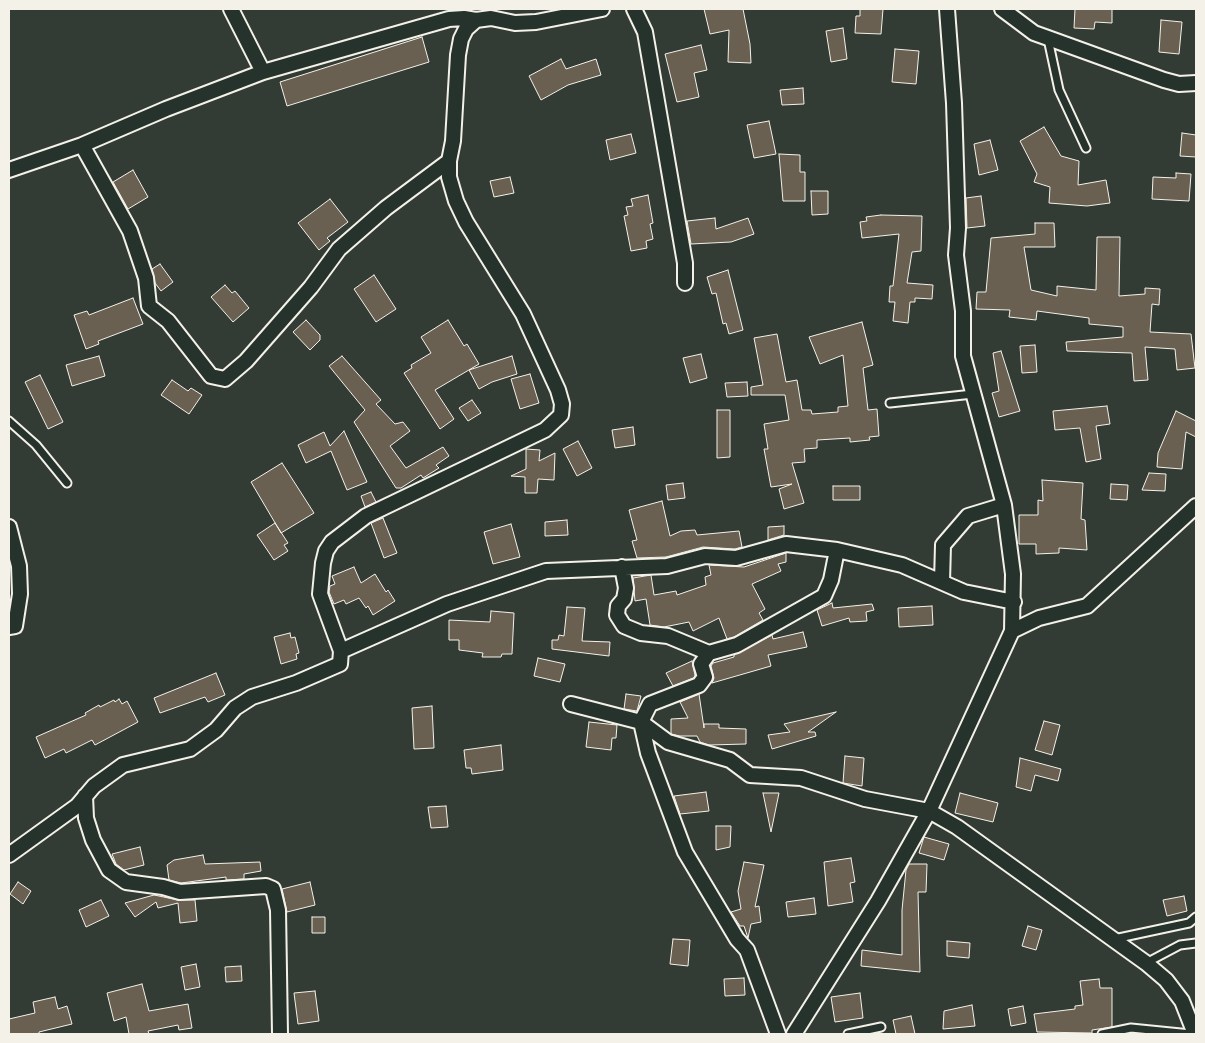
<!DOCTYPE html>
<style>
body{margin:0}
#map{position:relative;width:1205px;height:1043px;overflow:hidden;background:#333c34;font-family:"Balsamiq Sans",sans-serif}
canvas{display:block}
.frame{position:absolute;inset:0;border:10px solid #f4f1e8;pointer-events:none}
</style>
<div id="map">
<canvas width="1205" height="1043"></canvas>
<div class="frame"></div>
</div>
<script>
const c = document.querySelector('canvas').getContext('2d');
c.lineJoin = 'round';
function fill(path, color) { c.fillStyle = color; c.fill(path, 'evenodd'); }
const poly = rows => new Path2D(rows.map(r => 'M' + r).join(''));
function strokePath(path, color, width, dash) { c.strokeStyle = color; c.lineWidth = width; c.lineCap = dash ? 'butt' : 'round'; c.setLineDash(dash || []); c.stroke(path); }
const building = poly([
 [704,9,743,9,750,44,751,63,728,62,729,30,710,34,704,9],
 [860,9,883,9,881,34,855,33,856,16,860,16,860,9],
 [1075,9,1112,9,1112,23,1095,22,1094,29,1074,28,1075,9],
 [1161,20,1182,22,1179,54,1159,52,1161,20],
 [843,28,847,59,831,62,826,31,843,28],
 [422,37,429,62,287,106,280,82,422,37],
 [701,45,707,70,694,73,699,97,677,102,665,54,701,45],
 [895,49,919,51,916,84,892,82,895,49],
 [561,59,566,69,596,59,601,75,568,85,541,100,529,76,561,59],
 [803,88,804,104,782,105,780,90,803,88],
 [769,121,776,154,754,158,747,125,769,121],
 [1044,127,1061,156,1079,161,1078,185,1106,180,1110,203,1087,206,1049,203,1050,187,1034,182,1037,174,1020,141,1044,127],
 [1182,133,1196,135,1196,157,1180,156,1182,133],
 [631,134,636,153,610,160,606,140,631,134],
 [990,140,998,170,979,175,974,144,990,140],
 [779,154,800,155,800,172,805,172,805,201,783,201,779,154],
 [133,170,148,197,128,209,113,182,133,170],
 [1176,173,1191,174,1189,201,1152,199,1153,177,1176,178,1176,173],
 [510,177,514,193,494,197,490,181,510,177],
 [811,191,828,191,828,214,812,215,811,191],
 [648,195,653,223,650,224,653,239,646,241,647,248,631,251,624,216,628,215,626,207,633,206,631,199,648,195],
 [981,196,985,226,967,228,966,198,981,196],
 [330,199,348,222,327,238,330,241,319,250,298,223,330,199],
 [881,215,922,216,921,251,912,252,907,283,933,285,932,299,915,298,915,302,910,302,908,323,893,321,895,302,889,302,890,286,893,286,899,234,862,238,860,222,867,221,866,217,881,215],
 [715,218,716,229,748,218,754,234,731,242,691,244,687,221,715,218],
 [1035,223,1054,223,1055,247,1024,247,1031,290,1057,296,1057,286,1096,290,1097,237,1120,237,1119,296,1145,294,1145,288,1160,289,1159,305,1152,304,1150,332,1191,334,1195,368,1177,370,1175,349,1145,347,1148,380,1134,381,1132,353,1067,351,1066,342,1123,337,1123,327,1089,324,1089,318,1037,311,1036,320,1009,317,1010,310,976,309,977,292,986,292,991,238,1035,234,1035,223],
 [160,264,173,282,161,291,155,283,152,269,160,264],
 [728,270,743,330,729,334,726,323,723,324,716,293,712,294,707,277,728,270],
 [374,275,396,309,376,322,354,289,374,275],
 [225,285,232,293,235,291,249,308,233,322,211,297,225,285],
 [133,298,143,324,98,341,99,344,86,349,74,315,87,311,89,315,133,298],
 [306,320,320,335,320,340,310,350,293,332,306,320],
 [448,320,464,346,467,344,479,364,435,390,454,419,440,429,404,373,412,368,411,365,431,353,421,337,448,320],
 [862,322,873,365,863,368,868,410,877,409,879,436,869,437,870,440,850,442,850,438,817,440,817,448,804,449,805,462,792,463,804,503,784,509,779,489,792,484,771,487,764,449,768,449,764,424,789,420,785,395,751,395,751,387,763,385,754,338,777,334,786,382,797,380,802,410,811,410,812,414,838,412,838,407,848,406,843,355,820,364,809,337,862,322],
 [1035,345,1037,372,1022,373,1020,346,1035,345],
 [1001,351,1020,411,999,417,992,393,999,391,993,353,1001,351],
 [701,354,707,378,690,383,683,358,701,354],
 [99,356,105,376,72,386,66,365,99,356],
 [342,356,381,400,376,404,395,424,403,422,410,431,390,446,406,468,443,447,449,456,436,465,439,468,423,478,421,475,401,488,396,488,354,422,365,410,329,366,342,356],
 [512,356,517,374,492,382,479,389,469,370,512,356],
 [530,374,539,403,520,409,511,379,530,374],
 [40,375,63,422,48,429,25,382,40,375],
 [172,380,188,391,191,388,202,395,189,414,161,395,172,380],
 [747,382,748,396,727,397,725,383,747,382],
 [472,400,481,413,468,421,459,408,472,400],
 [1107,406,1110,424,1096,426,1101,459,1086,462,1080,428,1055,430,1053,411,1107,406],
 [717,410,730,410,730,457,717,458,717,410],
 [1176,411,1196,421,1196,437,1186,432,1182,469,1157,467,1158,453,1176,411],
 [633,427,635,445,615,448,612,430,633,427],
 [344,431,367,482,347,490,331,451,306,463,298,445,324,432,330,446,344,431],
 [578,441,592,468,577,476,563,449,578,441],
 [526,449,540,450,539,461,555,453,554,480,538,479,537,493,525,493,525,477,511,476,526,469,526,449],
 [282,463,314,513,281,533,251,482,282,463],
 [1149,473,1166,474,1165,491,1142,490,1149,473],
 [1042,480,1083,483,1081,519,1085,520,1087,550,1059,548,1059,553,1036,554,1036,544,1019,544,1019,515,1038,515,1038,500,1043,501,1042,480],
 [683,483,685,498,668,500,666,485,683,483],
 [1111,484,1128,485,1127,500,1110,499,1111,484],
 [833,486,860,486,860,500,833,500,833,486],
 [371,492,376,502,365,507,361,496,371,492],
 [662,501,670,536,681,531,695,530,697,535,739,531,742,547,735,549,703,547,666,557,637,558,632,541,637,540,629,510,662,501],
 [383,518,397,553,384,558,371,523,383,518],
 [567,520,568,535,545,536,545,522,567,520],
 [275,523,288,543,284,545,288,551,274,560,257,535,275,523],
 [511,524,520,557,493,564,484,532,511,524],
 [784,526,784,535,768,540,768,527,784,526],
 [786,553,786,562,778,564,781,571,752,584,765,609,759,613,763,620,734,637,727,639,719,618,693,631,689,622,664,627,650,625,646,599,635,601,633,578,651,575,654,595,676,591,677,595,706,585,705,577,711,575,709,565,744,567,786,553],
 [354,567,361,583,375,574,386,592,388,590,395,601,373,615,368,606,366,608,359,598,346,604,344,600,334,604,329,592,330,586,335,584,332,576,354,567],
 [832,603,833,608,872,604,874,610,866,612,867,621,850,622,849,618,822,626,817,610,832,603],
 [932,606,933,625,899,627,898,608,932,606],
 [567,607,585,608,582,641,610,642,609,656,552,649,552,640,558,640,559,635,564,636,567,607],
 [491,611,514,613,512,654,502,654,501,657,482,657,483,653,459,650,459,640,449,640,449,620,490,622,491,611],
 [803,632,807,647,768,655,771,666,712,683,714,678,711,666,713,663,734,657,734,655,772,635,773,639,803,632],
 [290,633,291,638,295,637,299,653,296,654,297,659,281,664,274,637,290,633],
 [538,658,565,664,560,682,534,676,538,658],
 [692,661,695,675,694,678,673,686,666,673,692,661],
 [216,673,225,695,208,702,205,697,160,713,154,698,216,673],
 [626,694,641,696,637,711,624,709,626,694],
 [699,694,704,728,704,724,719,724,719,728,746,729,746,744,709,745,700,742,697,736,680,736,671,734,671,719,688,718,680,702,699,694],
 [119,699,122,704,127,701,138,722,95,745,92,740,66,753,64,749,45,758,36,737,86,715,85,713,99,705,100,707,114,700,115,702,119,699],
 [432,706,434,748,414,749,412,708,432,706],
 [836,712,808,732,815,732,816,736,772,749,768,735,790,732,784,724,836,712],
 [1044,721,1060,725,1052,755,1035,750,1044,721],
 [589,722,617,725,616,738,612,738,611,750,586,747,589,722],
 [501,745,503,770,472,774,471,768,466,768,464,750,501,745],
 [845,756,864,758,862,786,843,783,845,756],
 [1020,758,1061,769,1058,781,1035,775,1031,791,1016,787,1020,758],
 [706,792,709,811,680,814,674,796,706,792],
 [763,793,779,793,771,832,763,793],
 [960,793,998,803,993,822,955,813,960,793],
 [446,806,448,827,431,828,428,807,446,806],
 [716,826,731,826,730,847,716,850,716,826],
 [924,837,949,844,944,860,919,853,924,837],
 [140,847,144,865,124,870,116,864,112,854,140,847],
 [203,855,205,864,260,862,261,871,244,874,244,879,226,880,226,877,181,883,169,880,167,865,174,860,203,855],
 [851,858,855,882,850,883,853,902,828,906,824,862,851,858],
 [744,862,764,865,755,907,759,906,761,922,751,924,748,938,744,926,740,926,731,912,741,909,738,891,744,862],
 [909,864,927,864,926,892,918,892,920,972,861,966,862,950,902,955,902,910,906,870,909,864],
 [18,882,31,891,23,904,10,894,18,882],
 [310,882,315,905,287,912,282,889,310,882],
 [154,895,178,900,195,900,197,921,180,923,178,903,158,908,156,902,135,917,125,903,154,895],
 [1184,896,1187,911,1167,916,1163,900,1184,896],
 [814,898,816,914,788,917,786,902,814,898],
 [101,900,109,916,86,927,79,910,101,900],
 [312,917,325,917,325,933,312,933,312,917],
 [1028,926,1042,930,1036,950,1022,946,1028,926],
 [673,939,690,940,688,966,670,964,673,939],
 [947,941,970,943,969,958,947,956,947,941],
 [196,964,200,987,185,990,181,967,196,964],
 [241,966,242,981,226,982,225,967,241,966],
 [744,978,745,995,725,996,724,979,744,978],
 [1099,979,1100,988,1112,988,1112,1027,1092,1030,1092,1033,1037,1032,1034,1014,1075,1009,1075,1006,1083,1005,1080,981,1099,979],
 [142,984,149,1011,188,1004,192,1028,179,1030,178,1025,148,1031,149,1034,129,1034,126,1017,114,1021,107,993,142,984],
 [315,991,319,1021,298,1024,294,993,315,991],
 [860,993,863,1018,835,1022,831,997,860,993],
 [55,997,58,1009,67,1006,72,1024,39,1032,39,1034,9,1034,9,1019,35,1013,33,1002,55,997],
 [972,1005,975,1026,943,1029,944,1011,972,1005],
 [1023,1006,1026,1023,1011,1026,1008,1009,1023,1006],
 [911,1016,915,1034,896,1034,893,1020,911,1016]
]);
const service = poly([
 [1048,39,1059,90,1086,148],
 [890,403,973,394],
 [9,421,36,445,67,483],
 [1114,939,1189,923,1196,917],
 [1146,963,1180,945,1196,943],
 [848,1034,881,1027],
 [1102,1034,1131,1028,1191,1034]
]);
const minor = poly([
 [231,9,263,72],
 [634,9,645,32,685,263,685,283],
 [1002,9,1034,33,1048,38,1164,80,1179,84,1196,83],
 [82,145,130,231,146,278,149,306,168,321,211,376,225,379,246,361,311,287,339,249,386,208,449,161],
 [9,170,82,145,166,109,263,72,449,19,464,18,476,20],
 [9,527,19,566,20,594,15,626,9,627],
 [622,567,626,588,624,599,618,606,617,615,624,626,641,633,668,636,709,653],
 [942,582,943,545,968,516,1004,505],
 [1012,631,1039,618,1087,606,1196,506],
 [341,651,447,604,546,571,667,566,705,556,736,558,786,544,837,550,902,565,964,592,1014,602],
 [571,704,641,722,668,742,730,760,750,775,801,778,865,799,929,811,957,827,1146,963,1166,980,1182,1001,1195,1034],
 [85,796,86,818,93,840,109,870,126,882,163,887,180,892,266,886,273,889,278,910,280,1034],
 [9,855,77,806,94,786,123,765,190,749,216,730,235,708,252,697,296,683,340,664,341,651,320,594,323,563,326,551,332,542,366,516,545,430,561,415,562,404,558,390,523,314,466,222,456,201,449,177,449,161,453,141,458,55,461,39,466,29,476,20,491,18,515,23,536,22,602,9],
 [778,1034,747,950,737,939,685,852,648,753,641,722,650,704,699,685,705,677,701,664,709,653,737,645,824,596,831,580,837,550],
 [794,1034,878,901,929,811,1012,631,1013,574,1004,505,963,356,963,311,956,255,958,228,954,103,947,9]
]);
fill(building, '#696052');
strokePath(building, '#f4f1e8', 1);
strokePath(service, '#f4f1e8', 11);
strokePath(minor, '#f4f1e8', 18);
strokePath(service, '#26332d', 7);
strokePath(minor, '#26332d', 14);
</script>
